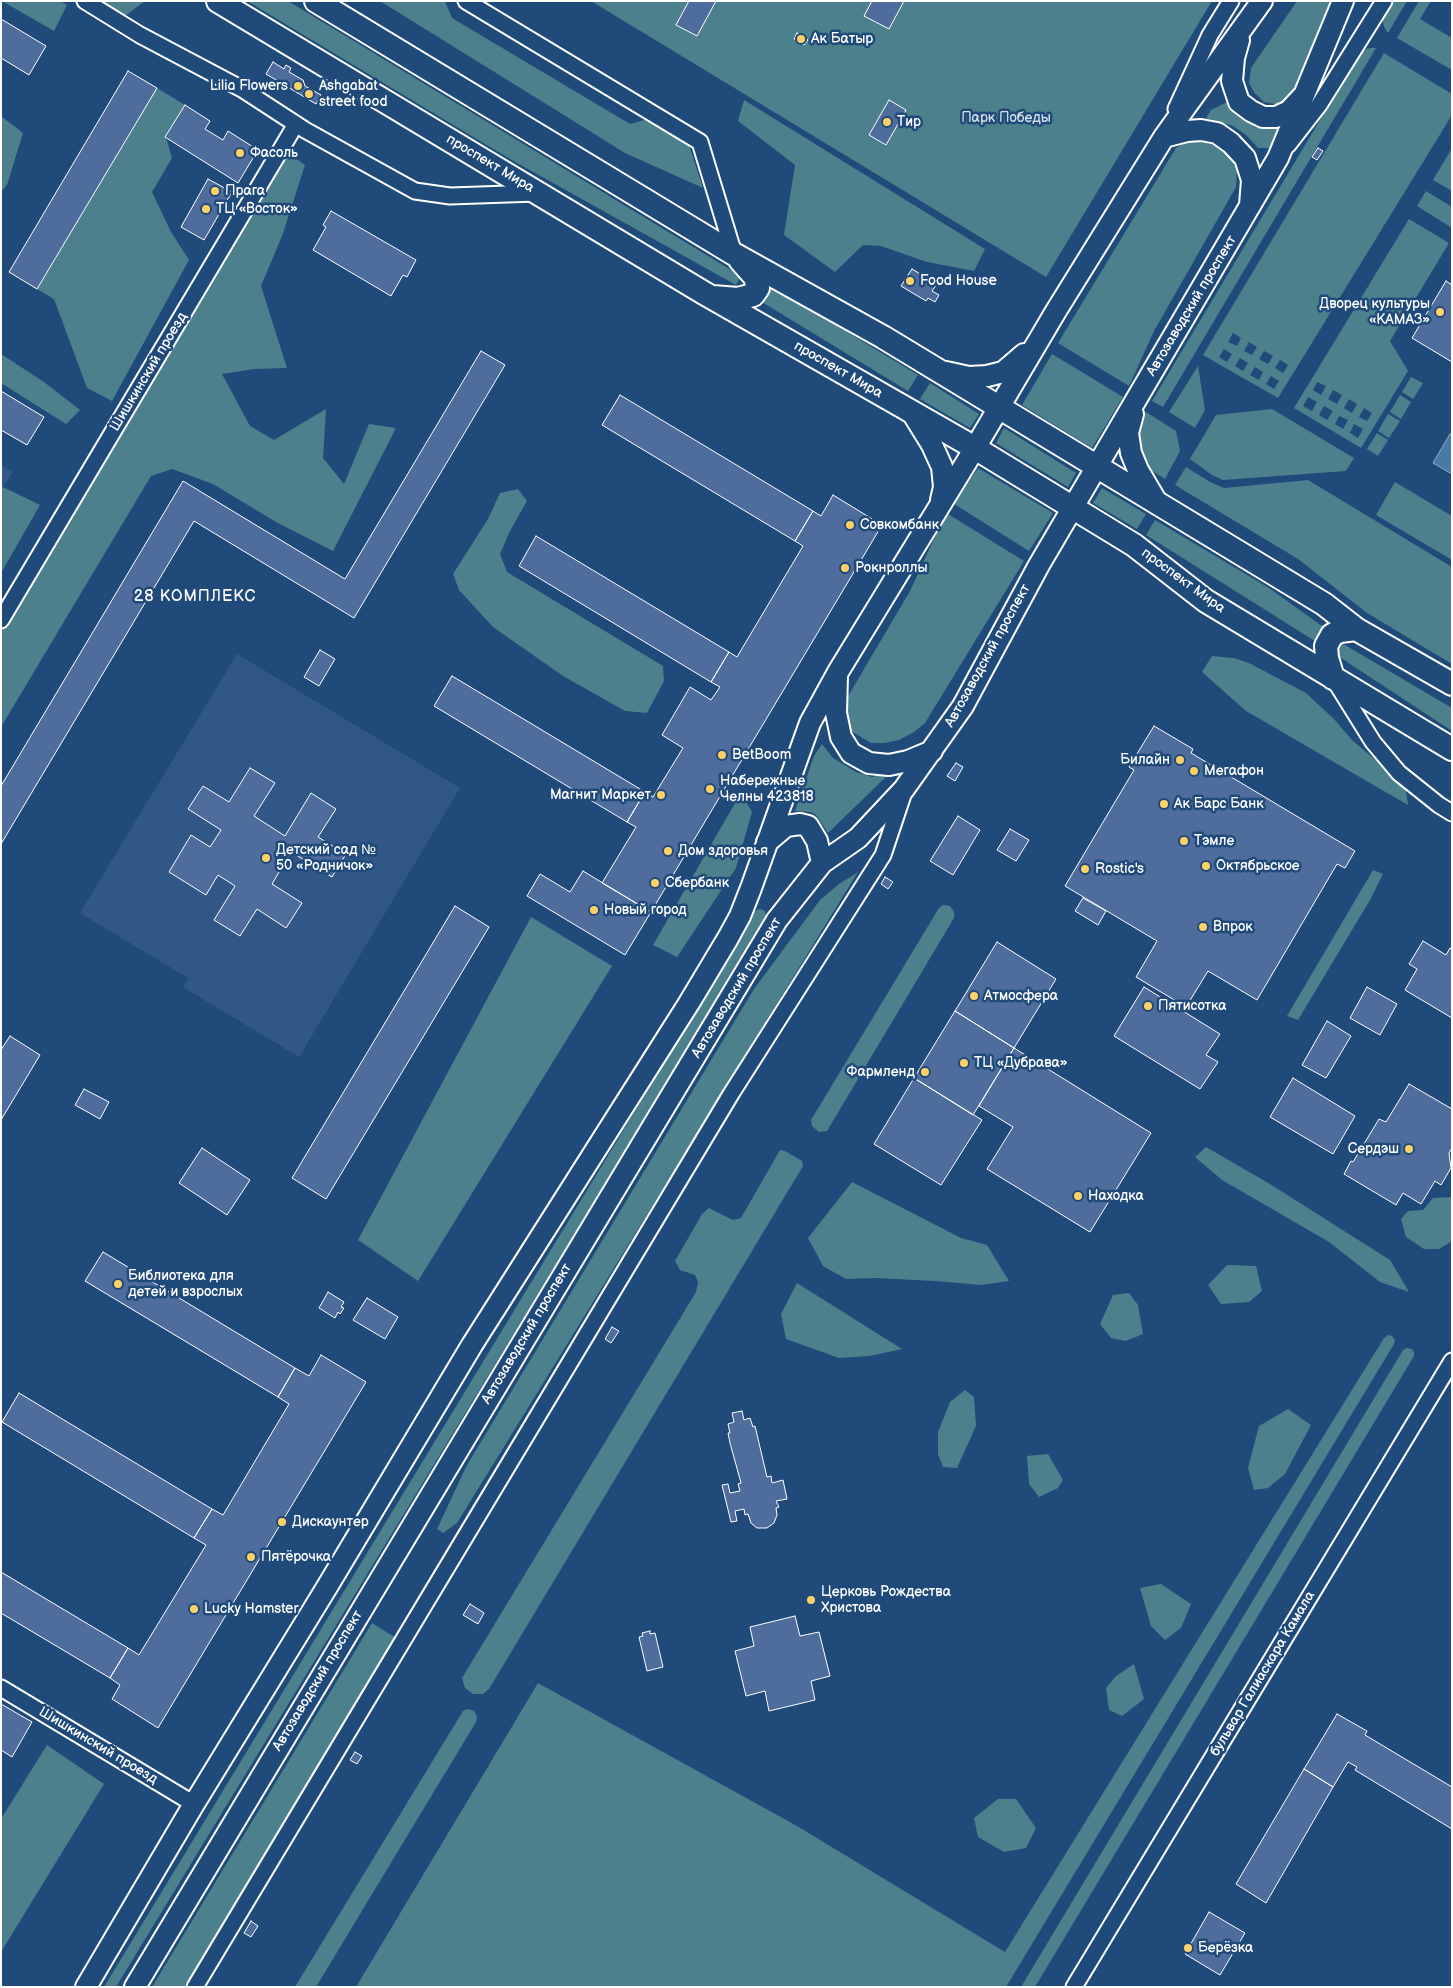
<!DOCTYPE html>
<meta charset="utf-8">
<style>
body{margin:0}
#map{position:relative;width:1453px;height:1988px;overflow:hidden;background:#1f4a7a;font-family:"Balsamiq Sans",sans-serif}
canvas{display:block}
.frame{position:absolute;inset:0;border:2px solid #fff;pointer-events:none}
</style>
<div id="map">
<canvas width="1453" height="1988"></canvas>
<div class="frame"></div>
</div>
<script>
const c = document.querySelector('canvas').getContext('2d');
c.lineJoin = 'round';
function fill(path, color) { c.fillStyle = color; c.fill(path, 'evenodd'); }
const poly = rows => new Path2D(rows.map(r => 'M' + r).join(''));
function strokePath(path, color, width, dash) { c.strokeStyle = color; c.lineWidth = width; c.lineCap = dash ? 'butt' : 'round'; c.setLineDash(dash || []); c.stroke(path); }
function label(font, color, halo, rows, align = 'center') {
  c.font = font + ' "Balsamiq Sans",sans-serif'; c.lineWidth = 5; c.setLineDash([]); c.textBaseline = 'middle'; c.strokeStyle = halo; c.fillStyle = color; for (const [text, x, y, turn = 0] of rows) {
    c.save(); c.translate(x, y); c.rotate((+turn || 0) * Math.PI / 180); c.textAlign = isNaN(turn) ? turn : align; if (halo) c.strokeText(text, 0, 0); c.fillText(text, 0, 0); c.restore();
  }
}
const built = poly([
 [1,465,13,472,1,490],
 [237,654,460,788,299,1057,183,987,188,978,80,913]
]);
const green = poly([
 [2,1,60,1,67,5,54,31],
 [100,1,145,1,125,16],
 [247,1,288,1,741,276,736,285,510,159],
 [380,1,445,1,452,18,630,124,652,118,688,142,703,188,625,153],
 [591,1,1212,1,1046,277],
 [1297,1,1337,1,1297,95,1281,105,1264,102,1254,92,1249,83,1251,68],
 [1393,1,1407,1,1388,33,1385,29,1382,20],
 [1419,1,1431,1,1420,19,1452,38,1452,70,1397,38],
 [1371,48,1376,48,1163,407,1152,401,1357,58,1366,49],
 [1384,53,1452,94,1452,115,1278,398,1203,355],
 [1233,333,1241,338,1237,346,1228,342],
 [1249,342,1257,347,1252,355,1244,351],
 [1224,349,1232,354,1227,362,1219,357],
 [1264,351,1273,356,1268,364,1259,359],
 [1240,358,1248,363,1243,371,1235,366],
 [1280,360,1288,365,1283,373,1275,368],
 [1255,367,1263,372,1259,380,1250,375],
 [1271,376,1279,381,1274,389,1266,384],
 [157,88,185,105,166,137,172,158,152,192,171,232,189,260,112,401,87,388,54,299,37,289],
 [744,100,985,249,974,271,927,262,881,246,863,245,835,272,784,235,795,165,738,121],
 [1227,102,1234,112,1255,127,1277,129,1286,127,1272,148,1258,148,1246,135,1233,126,1206,118,1211,110],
 [1,116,23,133,7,185,1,192],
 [1194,141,1215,145,1232,157,1237,167,1236,187,1154,331,1129,386,1058,343,1176,148,1184,143],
 [276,145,305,165,282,236,261,286,287,368,254,369,222,374,250,426,274,440,326,409,323,458,344,484,369,424,396,428,333,551,276,522,213,484,172,469,151,476,1,727,1,632,218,269],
 [1452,148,1452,191,1433,180],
 [1426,191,1452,207,1452,228,1417,206],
 [1409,219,1449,243,1390,341,1408,371,1361,448,1294,408],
 [1317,382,1326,386,1321,395,1313,390],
 [1333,390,1342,395,1337,404,1328,399],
 [1308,397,1317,402,1312,411,1303,406],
 [1349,399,1357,404,1352,413,1344,408],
 [1324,406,1333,411,1327,420,1319,415],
 [1364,408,1372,413,1367,421,1359,417],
 [1339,416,1348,420,1343,429,1335,424],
 [1354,424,1363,429,1358,438,1350,433],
 [761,280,918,375,908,391,752,296],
 [1,354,44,382,80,410,66,424,1,383],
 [1052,354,1123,397,1092,448,1022,405],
 [1198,366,1205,410,1195,428,1169,412],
 [1411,377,1423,383,1413,399,1402,392],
 [930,383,979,414,970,428,920,399],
 [1400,395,1411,402,1401,419,1390,412],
 [1272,409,1354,458,1346,471,1223,480,1212,475,1190,459,1216,415],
 [1146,412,1176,431,1180,451,1165,479,1149,469,1141,461,1137,429],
 [1388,414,1400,421,1389,438,1378,431],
 [1004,428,1076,473,1068,487,996,443],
 [1377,433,1388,440,1378,456,1367,449],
 [1186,467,1210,482,1224,488,1308,480,1452,567,1452,664,1367,613,1298,559,1175,485],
 [978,468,1053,513,1029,551,954,504],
 [1395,482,1452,516,1452,560,1376,515],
 [3,487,40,505,1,573,1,490],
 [1102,488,1146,514,1137,529,1093,503],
 [518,489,527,501,510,531,500,554,507,572,663,666,664,681,647,713,625,711,563,676,493,627,459,590,453,574,488,519,500,493],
 [948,514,1024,561,925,723,914,732,899,740,885,743,871,743,851,731,846,721,844,710,847,698,910,591,939,528],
 [1155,520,1269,588,1322,626,1324,630,1318,643,1146,535],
 [1342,645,1345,645,1452,708,1452,731,1338,656,1337,652],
 [1212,656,1234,658,1249,663,1306,693,1334,719,1352,740,1405,785,1408,805,1246,711,1202,672],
 [822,744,833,758,856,772,872,777,890,773,828,833,816,815,811,812,795,811,814,756],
 [741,793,752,812,736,868,677,957,653,945],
 [1373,870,1383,874,1370,900,1298,1020,1287,1016],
 [858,872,457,1523,443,1533,437,1529,467,1465,754,989,820,900,839,884],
 [943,905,950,906,954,912,954,918,827,1131,819,1132,812,1126,811,1120,939,908],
 [759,909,764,910,767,916,757,934,116,1987,104,1987,746,928,754,912],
 [531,917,612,966,418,1281,358,1240],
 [1206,1147,1270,1184,1390,1260,1409,1292,1380,1282,1329,1242,1222,1180,1195,1157],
 [780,1150,785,1151,802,1161,803,1166,489,1689,483,1694,473,1694,465,1688,462,1678,696,1292,698,1282,695,1275,680,1270,675,1261,702,1214,709,1208,733,1220,741,1218],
 [852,1182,961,1238,987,1245,1009,1281,982,1285,935,1281,875,1278,846,1279,823,1266,808,1238],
 [1452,1197,1452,1241,1439,1249,1424,1249,1406,1237,1401,1219,1408,1211,1423,1210,1433,1198],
 [1227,1265,1256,1266,1262,1291,1249,1302,1221,1304,1208,1285],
 [797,1283,902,1349,870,1356,839,1358,786,1339,781,1314],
 [1129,1293,1138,1305,1143,1334,1126,1341,1111,1338,1100,1324,1113,1295],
 [1388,1335,1392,1336,1395,1340,1394,1344,1006,1987,356,1987,538,1683,797,1826,1005,1952,1384,1338],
 [1407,1348,1412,1349,1414,1352,1414,1356,1035,1987,1021,1987,1403,1350],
 [965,1390,974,1397,976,1426,957,1468,943,1467,938,1454,938,1432,950,1402],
 [1288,1409,1311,1425,1285,1474,1268,1488,1254,1490,1248,1468,1259,1426],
 [1048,1454,1063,1480,1058,1488,1039,1497,1029,1484,1027,1456],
 [1161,1584,1191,1604,1181,1628,1165,1640,1151,1626,1140,1588],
 [372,1623,396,1638,184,1987,152,1987],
 [1134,1664,1144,1699,1122,1716,1109,1710,1106,1688,1116,1676],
 [467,1709,474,1711,477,1716,476,1722,316,1987,295,1987,463,1711],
 [47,1745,104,1784,1,1952,1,1819],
 [998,1799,1016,1799,1036,1828,1026,1848,1004,1852,978,1837,974,1818]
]);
const water = poly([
 [1450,434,1452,435,1452,474,1433,463,1450,434]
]);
const building = poly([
 [689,1,716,1,697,36,676,25,689,1],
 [872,1,904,1,889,29,864,16,872,1],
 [1,19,46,46,29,75,1,58,1,19],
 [797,33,808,40,804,45,794,39,797,33],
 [273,62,284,69,286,65,291,68,289,72,303,80,305,86,321,95,316,104,266,74,273,62],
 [128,71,157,88,37,289,9,272,128,71],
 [889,100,906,110,886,145,869,135,889,100],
 [185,105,210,121,205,129,223,140,228,131,258,150,238,183,165,137,185,105],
 [1318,148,1323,151,1317,160,1312,157,1318,148],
 [208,179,232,192,204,240,181,227,208,179],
 [331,211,416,260,407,277,403,275,391,296,313,250,326,227,323,225,331,211],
 [912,269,937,284,932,291,939,295,935,302,928,298,926,301,901,286,912,269],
 [1446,281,1452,285,1452,362,1412,338,1446,281],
 [481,351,505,365,354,618,194,521,1,844,1,786,183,481,345,579,481,351],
 [1,391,44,417,27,445,1,430,1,391],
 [620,395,813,511,795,541,602,425,620,395],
 [833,495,882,525,651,912,602,883,636,827,627,822,645,792,653,797,683,748,662,735,690,687,711,700,720,687,711,682,729,652,737,657,803,546,795,541,813,511,821,516,833,495],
 [536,536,729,652,711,682,519,566,536,536],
 [320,650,335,659,319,686,304,677,320,650],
 [452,676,645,792,627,822,434,706,452,676],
 [1154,726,1193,749,1191,753,1355,851,1345,868,1337,864,1257,1000,1208,971,1186,1007,1136,977,1157,941,1065,886,1134,770,1129,767,1154,726],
 [956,763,963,767,955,781,947,776,956,763],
 [250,768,275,783,254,816,285,836,311,793,336,809,318,837,346,854,332,877,291,852,272,884,302,903,286,928,257,909,240,936,214,920,235,886,218,875,206,895,169,872,191,835,210,847,221,830,188,809,203,786,229,802,250,768],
 [958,816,980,830,953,875,930,861,958,816],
 [1010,829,1029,840,1016,861,997,850,1010,829],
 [583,871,651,912,625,955,527,896,540,874,570,892,583,871],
 [885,877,893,882,888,889,881,884,885,877],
 [1083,898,1106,911,1098,925,1075,911,1083,898],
 [455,906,489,927,326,1199,292,1178,455,906],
 [1423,941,1446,955,1450,948,1452,949,1452,1018,1405,990,1417,969,1409,964,1423,941],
 [997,942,1056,979,1014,1048,955,1011,997,942],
 [1144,987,1220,1034,1206,1055,1218,1062,1200,1089,1114,1036,1144,987],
 [1367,987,1397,1004,1380,1035,1350,1018,1367,987],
 [955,1011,1014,1048,973,1115,914,1078,955,1011],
 [1327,1021,1351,1036,1326,1078,1302,1065,1327,1021],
 [10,1036,40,1055,1,1120,1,1050,10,1036],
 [1014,1048,1151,1133,1090,1232,987,1169,1013,1127,979,1106,1014,1048],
 [914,1078,982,1120,941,1185,874,1144,914,1078],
 [1293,1078,1355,1116,1333,1154,1270,1117,1293,1078],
 [1409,1084,1452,1109,1452,1148,1449,1153,1451,1168,1441,1185,1435,1181,1421,1204,1403,1193,1396,1205,1344,1174,1351,1161,1353,1162,1379,1119,1386,1122,1409,1084],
 [84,1089,109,1102,100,1119,75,1105,84,1089],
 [202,1148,250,1180,227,1215,179,1183,202,1148],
 [103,1252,295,1368,278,1397,85,1281,103,1252],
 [328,1292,344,1302,341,1307,344,1308,340,1314,338,1312,335,1318,319,1308,328,1292],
 [367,1298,398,1317,385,1339,353,1320,367,1298],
 [612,1327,619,1331,611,1343,605,1339,612,1327],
 [321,1355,366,1382,158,1728,112,1699,120,1685,110,1678,128,1648,139,1655,206,1545,194,1538,212,1509,223,1515,289,1404,278,1397,295,1368,309,1376,321,1355],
 [19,1393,212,1509,194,1538,2,1422,19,1393],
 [742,1411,744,1420,750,1418,753,1427,755,1426,767,1477,771,1476,772,1483,783,1480,787,1499,776,1501,779,1507,776,1508,777,1515,774,1523,767,1528,757,1528,751,1523,748,1514,745,1515,744,1509,735,1511,737,1521,731,1522,722,1485,728,1484,730,1493,740,1491,738,1484,741,1483,730,1443,728,1433,730,1433,728,1424,734,1422,732,1413,742,1411],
 [1,1572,128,1648,110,1678,1,1613,1,1572],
 [470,1604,484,1613,478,1624,463,1615,470,1604],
 [795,1616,800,1636,819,1632,830,1676,811,1681,815,1700,769,1711,765,1691,746,1696,735,1651,754,1646,750,1627,795,1616],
 [650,1631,650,1634,655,1633,663,1667,647,1671,639,1637,643,1636,642,1633,650,1631],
 [1,1704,32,1722,12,1757,1,1750,1,1704],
 [1337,1714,1367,1731,1365,1735,1452,1787,1452,1829,1355,1770,1357,1767,1348,1762,1333,1787,1304,1769,1337,1714],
 [355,1752,362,1756,357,1764,350,1760,355,1752],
 [1304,1769,1333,1787,1266,1903,1236,1884,1304,1769],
 [1209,1912,1245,1933,1220,1975,1185,1954,1209,1912],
 [251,1921,258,1926,251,1937,244,1933,251,1921]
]);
const street = poly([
 [85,1,140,35,242,89,305,130,415,191,450,196,537,193],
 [466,1,700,142,734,254],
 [1176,109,1210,35,1231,1],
 [1288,145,1319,105,1384,1],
 [1,620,296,124],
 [1335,681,1373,742,1399,773,1439,805,1452,813],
 [1,1688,194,1804],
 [195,1987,731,1094,883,855,904,792],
 [1074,1987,1452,1361]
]);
const secondary = poly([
 [1239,40,1234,58,1232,81,1239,102,1251,111,1263,117,1276,117,1289,111,1302,97],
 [1164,137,1187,131,1201,130,1217,133,1231,143,1245,158,1252,180,1250,205],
 [946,372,969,377,987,376,1003,372,1024,354],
 [911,411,932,445,942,467,944,487,941,500],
 [1133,414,1128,433,1131,453,1138,470,1158,504],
 [837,676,836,713,841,737,851,753,869,763,889,765,908,761,932,751],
 [767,842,786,826,800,824,808,826,817,841,822,863],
 [86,1987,194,1804,327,1587,472,1345,689,1003,728,938,740,916,751,888,810,723,838,672,975,448,1056,311,1164,137,1262,1],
 [135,1987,777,920,822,863,858,838,904,789,963,706,1039,565,1278,158,1343,1]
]);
const primary = poly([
 [218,1,704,293,975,448,1134,545,1206,601,1452,749],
 [316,1,734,254,883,337,1324,604,1356,629,1452,684],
 [713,297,738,299,753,295,758,288,755,277,740,260],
 [1333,678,1327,658,1326,646,1332,635,1340,631,1356,629]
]);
const markers = [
 [801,39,5,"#ffd166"],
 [298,86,5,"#ffd166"],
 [309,94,5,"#ffd166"],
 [887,122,5,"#ffd166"],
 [240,153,5,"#ffd166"],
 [215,191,5,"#ffd166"],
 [206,209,5,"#ffd166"],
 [910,281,5,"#ffd166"],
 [1440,312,5,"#ffd166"],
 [850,525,5,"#ffd166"],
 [845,568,5,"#ffd166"],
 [722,755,5,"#ffd166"],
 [1180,760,5,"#ffd166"],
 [1194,771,5,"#ffd166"],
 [710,789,5,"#ffd166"],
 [661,795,5,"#ffd166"],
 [1164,804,5,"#ffd166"],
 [1184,841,5,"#ffd166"],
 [668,851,5,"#ffd166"],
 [266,858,5,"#ffd166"],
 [1206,866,5,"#ffd166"],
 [1085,869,5,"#ffd166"],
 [655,883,5,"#ffd166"],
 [594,910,5,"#ffd166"],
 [1203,927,5,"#ffd166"],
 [974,996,5,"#ffd166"],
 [1148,1006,5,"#ffd166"],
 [964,1063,5,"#ffd166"],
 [925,1072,5,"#ffd166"],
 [1409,1149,5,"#ffd166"],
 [1078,1196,5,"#ffd166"],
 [118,1284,5,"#ffd166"],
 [282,1522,5,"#ffd166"],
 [251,1557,5,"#ffd166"],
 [811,1600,5,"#ffd166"],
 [194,1609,5,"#ffd166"],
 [1188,1948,5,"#ffd166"]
];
const poiNames = [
 ["Ак Батыр",811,39],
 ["Lilia Flowers",288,86,"right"],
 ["Ashgabat",319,86],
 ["street food",319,102],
 ["Тир",897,122],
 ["Фасоль",250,153],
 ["Прага",225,191],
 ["ТЦ «Восток»",216,209],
 ["Food House",920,281],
 ["Дворец культуры",1430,304,"right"],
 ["«КАМАЗ»",1430,320,"right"],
 ["Совкомбанк",860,525],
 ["Рокнроллы",855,568],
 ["BetBoom",732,755],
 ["Билайн",1170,760,"right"],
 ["Мегафон",1204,771],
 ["Набережные",720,781],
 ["Челны 423818",720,797],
 ["Магнит Маркет",651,795,"right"],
 ["Ак Барс Банк",1174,804],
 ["Тэмле",1194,841],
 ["Детский сад №",276,850],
 ["50 «Родничок»",276,866],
 ["Дом здоровья",678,851],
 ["Октябрьское",1216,866],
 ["Rostic's",1095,869],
 ["Сбербанк",665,883],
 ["Новый город",604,910],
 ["Впрок",1213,927],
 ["Атмосфера",984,996],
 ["Пятисотка",1158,1006],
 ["ТЦ «Дубрава»",974,1063],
 ["Фармленд",915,1072,"right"],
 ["Сердэш",1399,1149,"right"],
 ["Находка",1088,1196],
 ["Библиотека для",128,1276],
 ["детей и взрослых",128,1292],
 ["Дискаунтер",292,1522],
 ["Пятёрочка",261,1557],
 ["Церковь Рождества",821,1592],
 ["Христова",821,1608],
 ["Lucky Hamster",204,1609],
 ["Берёзка",1198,1948]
];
const parkNames = [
 ["Парк Победы",1006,118]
];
const streetNames = [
 ["проспект Мира",490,164,31],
 ["Автозаводский проспект",1192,306,-59],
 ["проспект Мира",838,370,30],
 ["Шишкинский проезд",149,372,-59],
 ["проспект Мира",1183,581,36],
 ["Автозаводский проспект",988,656,-61],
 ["Автозаводский проспект",737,988,-59],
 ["Автозаводский проспект",527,1334,-59],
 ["бульвар Галиаскара Камала",1263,1674,-59],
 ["Автозаводский проспект",318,1681,-59],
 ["Шишкинский проезд",98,1746,31]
];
const quarterNames = [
 ["28 КОМПЛЕКС",195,597]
];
fill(built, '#315786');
fill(green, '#4c808d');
fill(water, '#477aa4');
strokePath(water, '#91afc8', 1);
fill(building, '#4e6d9d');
strokePath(building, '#fff', 1);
strokePath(street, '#fff', 19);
strokePath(secondary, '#fff', 24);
strokePath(primary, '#fff', 26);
strokePath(street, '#1f4a7a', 15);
strokePath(secondary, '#1f4a7a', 20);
strokePath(primary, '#1f4a7a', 22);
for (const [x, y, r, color] of markers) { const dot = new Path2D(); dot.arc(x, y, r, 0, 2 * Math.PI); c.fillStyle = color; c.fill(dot); strokePath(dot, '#1f4a7a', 2); }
label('14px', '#fff', '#1f4a7a', poiNames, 'left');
label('14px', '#d2dfe2', '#1f4a7a', parkNames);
label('14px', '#fff', '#1f4a7a', streetNames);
c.letterSpacing = '1px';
label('16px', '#fff', '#1f4a7a', quarterNames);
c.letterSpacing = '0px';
</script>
